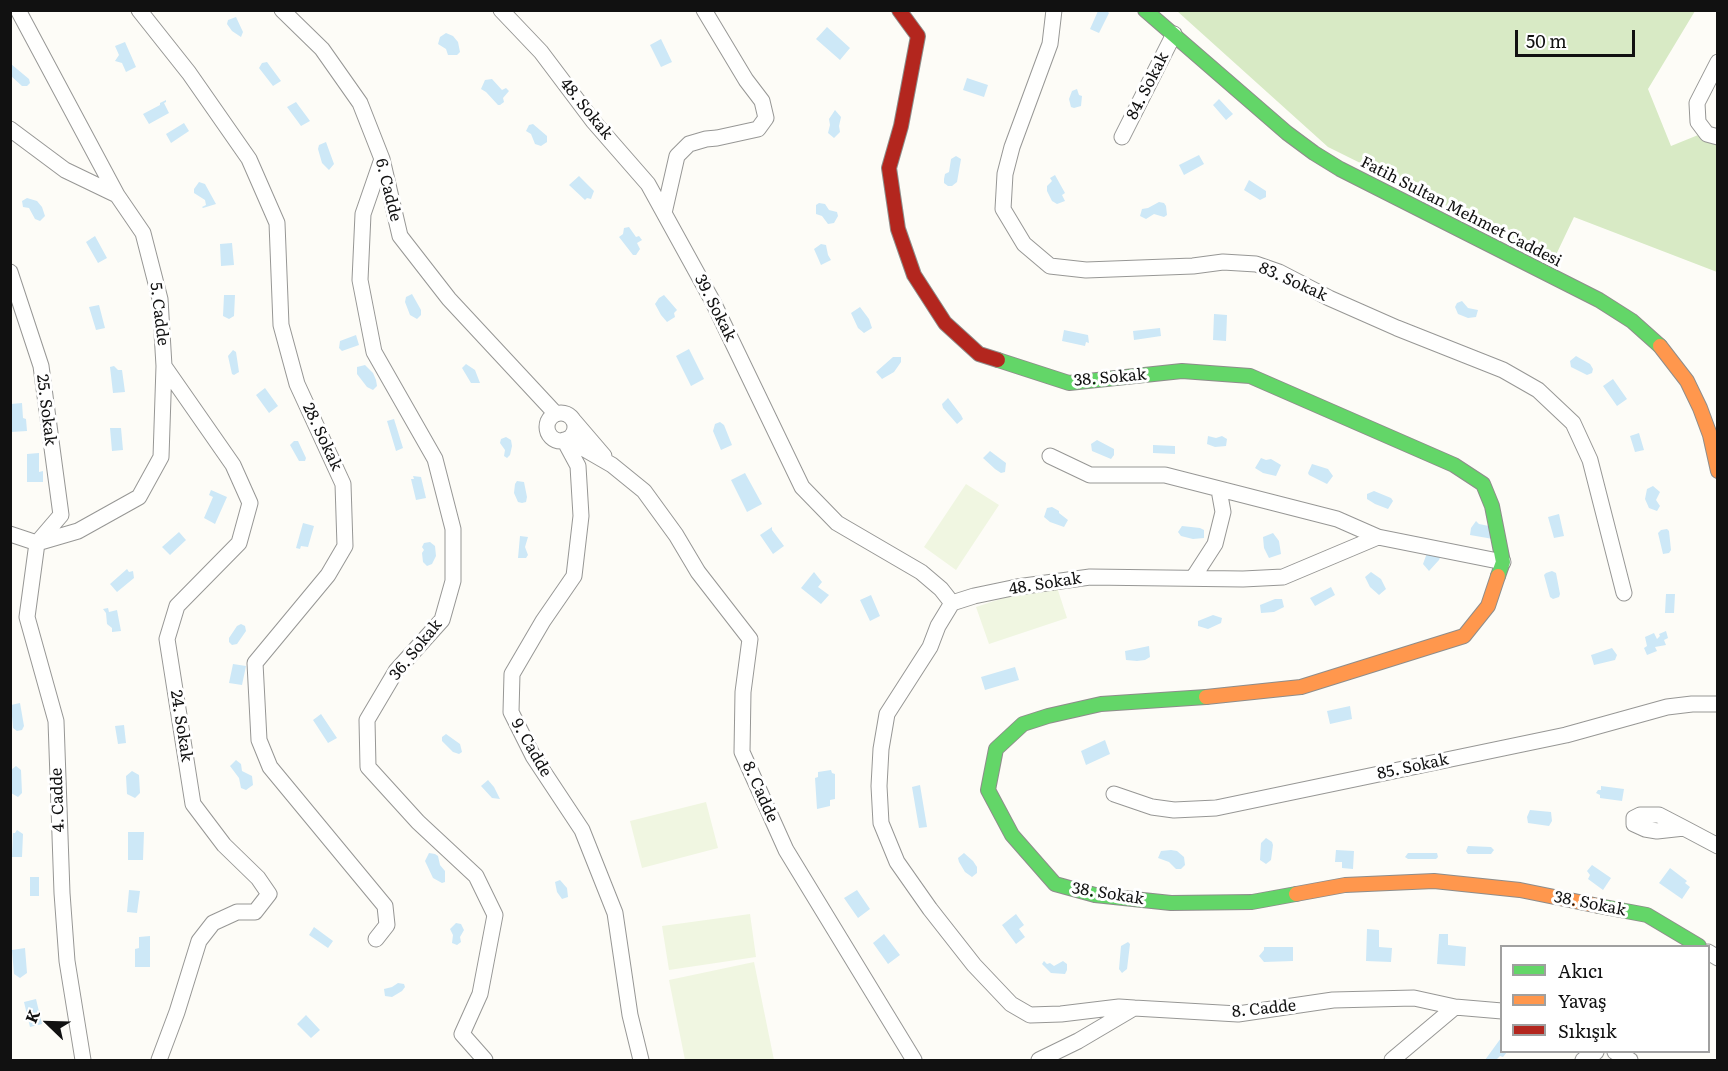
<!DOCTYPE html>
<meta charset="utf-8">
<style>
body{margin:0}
#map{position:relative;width:1728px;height:1071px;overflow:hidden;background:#fdfcf7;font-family:Literata,serif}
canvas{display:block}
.frame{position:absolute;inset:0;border:12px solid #111;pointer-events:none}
.legend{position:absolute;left:1500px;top:945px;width:210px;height:108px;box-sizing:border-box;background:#fff;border:2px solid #a0a0a0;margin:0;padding:8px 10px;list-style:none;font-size:18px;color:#111}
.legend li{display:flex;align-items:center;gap:12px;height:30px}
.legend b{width:30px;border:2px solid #a0a0a0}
.north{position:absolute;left:18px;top:993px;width:60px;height:60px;-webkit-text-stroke:4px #fff;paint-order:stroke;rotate:293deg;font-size:16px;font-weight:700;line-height:24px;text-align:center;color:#111}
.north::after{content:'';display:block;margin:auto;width:21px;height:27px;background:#111;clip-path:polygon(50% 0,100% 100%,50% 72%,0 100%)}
.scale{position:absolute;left:1515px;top:30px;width:120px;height:27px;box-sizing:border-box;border:3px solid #111;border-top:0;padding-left:8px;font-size:18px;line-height:21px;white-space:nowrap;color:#111;-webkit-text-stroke:4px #fff;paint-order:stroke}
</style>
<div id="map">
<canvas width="1728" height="1071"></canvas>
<div class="frame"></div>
<ul class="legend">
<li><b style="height:8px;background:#63d668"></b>Akıcı</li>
<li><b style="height:8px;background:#ff974d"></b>Yavaş</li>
<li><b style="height:8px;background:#b3261e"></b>Sıkışık</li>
</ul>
<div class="north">K</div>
<div class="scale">50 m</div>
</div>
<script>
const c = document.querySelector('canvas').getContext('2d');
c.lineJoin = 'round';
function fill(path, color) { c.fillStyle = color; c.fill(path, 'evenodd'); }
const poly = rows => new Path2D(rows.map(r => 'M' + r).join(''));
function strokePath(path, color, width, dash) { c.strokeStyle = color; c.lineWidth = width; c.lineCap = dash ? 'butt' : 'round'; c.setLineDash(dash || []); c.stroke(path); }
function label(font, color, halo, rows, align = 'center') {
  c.font = font + ' Literata,serif'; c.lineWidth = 6; c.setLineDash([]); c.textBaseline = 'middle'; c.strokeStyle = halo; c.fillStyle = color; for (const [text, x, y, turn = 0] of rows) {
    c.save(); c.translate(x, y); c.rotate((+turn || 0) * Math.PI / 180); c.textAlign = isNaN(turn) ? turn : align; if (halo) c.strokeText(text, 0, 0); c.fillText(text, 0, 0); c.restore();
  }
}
const forest = poly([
 [1177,11,1695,11,1648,89,1671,146,1713,129,1717,130,1717,272,1574,217,1554,259,1328,147]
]);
const pitch = poly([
 [966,484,999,505,956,570,924,547],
 [1055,581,1067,618,989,644,976,607],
 [706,802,718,848,642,868,630,821],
 [750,914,756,957,669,970,662,926],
 [754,962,774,1060,685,1060,669,980]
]);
const water = poly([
 [1098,11,1107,11,1109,13,1099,33,1090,29],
 [236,17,243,32,241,37,232,31,227,24,228,20],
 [827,27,850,48,840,60,816,39],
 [446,33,453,36,458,42,460,52,457,55,448,55,446,49,438,44,440,37],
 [661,39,672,62,661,67,650,45],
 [125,42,136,67,126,72,122,63,115,61,119,55,115,46],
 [267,62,281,81,273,86,259,68,262,63],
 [11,64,29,79,30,83,27,86,22,86,11,76],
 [967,78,988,85,984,97,963,90],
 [492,79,502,90,506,88,509,91,503,98,504,102,500,105,498,105,486,92,481,89,485,80],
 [1077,89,1079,95,1082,96,1081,106,1074,108,1071,107,1069,99,1072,91],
 [1219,99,1233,114,1226,120,1213,105],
 [166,100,166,102,164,103,169,113,149,124,143,114,160,105,160,103],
 [296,102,310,121,301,126,287,107],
 [835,110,841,117,839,126,840,132,834,138,828,133,830,125,829,119],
 [184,123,189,131,171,143,166,134],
 [533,124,547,136,547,142,541,146,535,144,531,134,526,131,529,125],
 [326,142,334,164,329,170,322,163,318,149,319,145],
 [1199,155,1204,164,1184,175,1179,165],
 [956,156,961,159,957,182,952,186,948,186,944,183,944,179,945,174,949,172,951,159],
 [1055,175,1065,193,1062,195,1065,201,1057,204,1052,201,1047,191,1047,186,1052,181,1050,178],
 [579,176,594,191,591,199,587,198,585,200,569,185],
 [1249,180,1266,191,1266,197,1260,200,1244,190],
 [199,182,205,184,216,204,203,208,202,207,206,205,205,200,194,193,194,189],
 [27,198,37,201,42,207,45,216,40,221,35,219,29,208,23,207,22,201],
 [1159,202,1164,203,1166,206,1167,215,1164,217,1154,214,1146,219,1140,216,1142,209,1148,208],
 [819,203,825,204,829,210,837,212,838,216,834,223,828,224,822,216,816,214,816,205],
 [629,227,636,237,639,236,642,240,637,243,640,249,636,255,633,255,619,237,623,234,624,228],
 [95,236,107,258,98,263,86,242],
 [232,243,234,265,221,266,220,244],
 [821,244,826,245,828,255,831,260,821,265,814,249],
 [412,294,421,310,421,315,417,319,410,315,405,302,406,297],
 [224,295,235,295,234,316,229,319,223,316],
 [664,295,677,310,674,313,675,317,667,322,661,315,655,304,659,298],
 [1462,301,1468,308,1478,310,1476,317,1468,318,1458,314,1455,307,1457,303],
 [99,305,105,328,96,330,89,307],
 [860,307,869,319,872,328,864,333,858,328,851,313],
 [1214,314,1227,315,1226,341,1213,340],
 [1160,328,1161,336,1134,340,1133,331],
 [1064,330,1088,335,1089,343,1086,342,1085,346,1062,341],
 [356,335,359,345,342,351,339,348,340,341],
 [689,349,704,379,691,386,676,356],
 [233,350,236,352,239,372,234,375,232,374,228,356],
 [1576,356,1590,364,1593,369,1592,373,1587,375,1571,367,1570,361],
 [893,357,901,357,901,362,894,372,882,379,876,372],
 [466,364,475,370,480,383,471,383,462,368],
 [365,365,373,373,376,380,377,386,373,390,367,387,357,374,357,367],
 [114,366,118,370,122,370,125,392,113,393,110,367],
 [1613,379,1627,399,1617,406,1603,386],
 [265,388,278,406,269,413,256,395],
 [948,398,961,415,963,419,957,424,943,408,942,404],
 [22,403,23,418,26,419,27,431,11,432,11,404],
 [394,419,403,448,396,451,387,421],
 [720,422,724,425,732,445,721,450,713,431,715,424],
 [110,428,121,428,123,450,112,451],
 [1639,433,1644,450,1635,452,1630,436],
 [1208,436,1216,438,1222,436,1227,439,1226,446,1215,447,1207,444],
 [506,437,511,440,512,446,510,455,507,458,504,456,505,450,500,443,501,439],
 [1097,440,1114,449,1114,455,1111,459,1092,451,1091,444],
 [294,441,298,441,306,458,305,461,299,461,290,445],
 [1153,445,1175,446,1175,454,1153,453],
 [990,451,1006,463,1005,472,1001,473,995,469,983,458],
 [39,453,39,472,43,471,43,482,27,482,27,454],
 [1261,458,1266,460,1271,459,1281,465,1276,476,1263,473,1255,468],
 [1312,464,1328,469,1333,476,1327,484,1309,475,1308,473],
 [745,473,762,504,747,512,731,480],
 [413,476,421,477,426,498,416,500,411,479,414,479],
 [517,481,524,482,527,497,526,502,522,503,518,502,514,493,515,484],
 [1653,486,1660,492,1656,500,1660,506,1657,511,1649,508,1645,499,1647,489],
 [211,490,227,497,215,524,204,518,213,497,209,495],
 [1374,491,1391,498,1393,501,1388,509,1375,504,1367,499,1367,494],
 [1052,507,1059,511,1059,513,1068,520,1064,527,1050,522,1044,517,1047,508],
 [1559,514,1564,536,1554,538,1548,517],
 [1476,521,1479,524,1489,526,1493,539,1470,535,1471,528],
 [303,523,314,526,308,547,301,546,300,549,296,548],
 [1182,526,1200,528,1204,530,1204,538,1193,539,1181,536,1178,532],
 [772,527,772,530,784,546,773,554,760,535],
 [1667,529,1669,531,1671,550,1669,553,1663,554,1658,533,1661,530],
 [179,532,186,540,170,555,162,547],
 [1273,533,1279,541,1281,554,1269,558,1264,548,1263,537],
 [520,536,528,537,525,547,528,555,526,558,518,558],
 [430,542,435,546,436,556,432,564,427,566,423,562,422,553,424,550,422,547,424,543],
 [1427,553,1441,555,1439,560,1429,571,1423,564],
 [127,569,129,572,133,571,134,578,117,592,110,584],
 [1552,571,1556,573,1560,594,1559,597,1553,599,1550,597,1544,575,1546,573],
 [814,572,822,582,818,587,829,595,821,604,801,588],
 [1371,572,1381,579,1386,589,1379,595,1370,587,1365,577],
 [1331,587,1335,595,1315,606,1310,598],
 [1666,594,1675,594,1674,613,1665,613],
 [871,595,880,616,870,621,860,600],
 [1275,599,1282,599,1284,607,1274,612,1261,613,1260,605],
 [108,608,109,612,117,610,121,631,112,632,112,628,107,624,106,613,103,609],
 [1213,615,1222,618,1221,623,1208,629,1198,626,1198,621],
 [241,624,245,626,246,631,237,644,232,645,229,642,229,638,237,626],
 [1666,631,1668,638,1664,640,1666,645,1655,647,1657,651,1647,655,1644,648,1647,646,1645,637,1654,633,1657,639,1660,636,1659,634],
 [1149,646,1150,657,1145,660,1137,661,1126,660,1125,651],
 [1612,648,1617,655,1615,660,1594,665,1591,655],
 [233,664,246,666,242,685,229,683],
 [1015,667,1019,680,985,690,981,677],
 [20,703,24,726,22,730,17,731,13,728,11,705],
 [1350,706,1352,719,1330,724,1327,711],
 [321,714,337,738,328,743,313,720],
 [124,725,126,743,118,744,115,726],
 [446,734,460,744,462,752,459,754,453,752,442,741,442,737],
 [1105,740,1110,754,1086,765,1081,751],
 [236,760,241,764,242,771,252,776,253,785,246,790,241,788,239,778,230,766],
 [16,766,21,770,22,793,18,797,11,793,11,770],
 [831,770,832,773,835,774,835,799,830,800,830,806,817,809,815,778,818,777,818,772],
 [132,771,139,775,140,793,135,798,127,794,126,776],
 [488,780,494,787,500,799,492,798,481,786],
 [920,785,927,827,919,828,912,787],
 [1601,786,1624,789,1622,801,1600,798,1600,795,1596,793,1598,790,1601,790],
 [1530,810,1551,812,1552,821,1549,826,1528,823,1527,817],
 [17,830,23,834,22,857,12,857,13,833,15,833],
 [128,832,144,832,143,860,128,860],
 [1266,838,1272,842,1273,845,1271,860,1266,864,1260,860,1261,843],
 [1468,846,1491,847,1494,850,1491,854,1468,854,1466,851],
 [1171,850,1177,851,1184,857,1185,865,1181,869,1176,869,1169,862,1158,858,1161,851],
 [1336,850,1354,851,1353,869,1342,868,1342,862,1335,862],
 [429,853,435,854,438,856,440,865,445,871,445,882,442,883,433,878,425,861],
 [964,853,973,861,977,867,977,873,972,877,965,872,959,862,958,858],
 [1408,853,1437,853,1438,857,1436,859,1408,859,1405,857],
 [1592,865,1611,878,1603,890,1588,879,1590,875,1587,871],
 [1670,868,1687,881,1685,883,1690,887,1682,899,1659,883],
 [30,877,39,877,39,896,30,896],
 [560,880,567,888,568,897,562,899,557,892,555,882],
 [129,890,140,891,137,913,127,912],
 [857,890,870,909,858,918,844,898],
 [1016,914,1024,925,1019,929,1025,937,1016,944,1002,925],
 [456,923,461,924,464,930,460,937,461,942,457,945,452,943,453,935,450,929],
 [314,927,333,941,328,948,309,935],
 [1367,929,1379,930,1379,947,1392,948,1391,962,1366,961],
 [884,934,900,955,888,964,873,943],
 [1439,934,1448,934,1448,945,1466,947,1465,966,1437,964],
 [150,936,150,967,135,967,135,949,139,948,139,937],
 [1128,942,1130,944,1127,969,1122,973,1119,969,1121,946],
 [1264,947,1293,947,1293,961,1264,962,1259,956,1264,950],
 [25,948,27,973,20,978,14,974,12,950],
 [1044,961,1047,964,1050,963,1054,966,1063,961,1067,964,1067,970,1065,974,1051,973,1042,964],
 [398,983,404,984,405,987,402,991,392,997,385,996,384,989,392,987],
 [36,999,42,1024,30,1027,24,1002],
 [306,1015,320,1030,311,1038,297,1024],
 [1501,1038,1502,1052,1507,1052,1503,1057,1500,1056,1496,1060,1485,1060]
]);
const street = poly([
 [18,10,117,195,143,233,160,299,164,366,161,457,139,497,78,531,37,543],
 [139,10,189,73,249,159,277,223,281,325,297,384,343,484,345,546,328,575,255,663,259,740,270,767,385,906,387,925,376,939],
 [282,10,322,49,360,103,382,159,400,236,449,299,556,414],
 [501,10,541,52,593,121,648,184,713,302,802,487,837,523,921,572,941,589,952,603],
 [1054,10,1050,44,1012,147,1005,174,1003,209,1024,244,1050,266,1086,270,1193,266,1223,262,1256,264,1279,272,1329,298,1397,328,1503,370,1538,390,1573,423,1590,460,1624,593],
 [1718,62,1697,103,1698,122,1707,134,1718,137],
 [10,129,65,170,117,195],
 [1122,137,1174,34],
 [382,159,363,214,360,280,374,352,435,459,453,529,453,581,442,620,396,671,367,720,368,767,418,822,476,876,495,915,480,994,462,1034,485,1060],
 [664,213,677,156,689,144,706,139,717,138,758,129,766,118,762,101,746,80,704,10],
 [10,272,41,366,61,515,37,543],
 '547 427a14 14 0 1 1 28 0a14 14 0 1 1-28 0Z',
 [574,421,604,456],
 [567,439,612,465,644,491,676,535,698,572,750,639,743,692,742,752,786,850,914,1060],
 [564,440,578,466,581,516,574,576,543,621,512,674,511,712,533,756,582,830,615,913,630,1015,641,1060],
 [1050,456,1090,475,1165,475,1337,519,1378,537,1283,577,1243,579,1090,577,1017,587,974,596,952,603,938,626,930,647,887,714,881,749,879,786,881,823,897,862,930,909,974,965,1011,1004,1030,1015,1061,1014,1119,1007,1134,1008],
 [10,534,37,543],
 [1378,537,1503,562],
 [37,543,27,617,56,721,62,893,67,961,83,1060],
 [1193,578,1215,544,1223,512,1219,490],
 [1114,794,1152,807,1174,810,1216,808,1566,735,1667,707,1692,704,1718,704],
 [1684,828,1657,831,1645,829,1634,824,1634,818,1640,815,1659,815,1684,828,1718,846],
 [1708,952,1718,958],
 [1615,1052,1630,1060],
 [159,1060,177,1012,199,941,213,923,237,912,255,912,269,894,258,878,224,845,193,804,167,639,177,606,239,543,250,503,233,465,164,366],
 [1039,1060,1078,1041,1134,1008,1238,1014,1333,1000,1414,998,1455,1007,1502,1011],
 [1392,1060,1455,1007],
 [1583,1060,1596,1052]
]);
const fast = poly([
 [1145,10,1287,133,1314,153,1340,169,1599,300,1632,321,1660,346],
 [998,360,1069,383,1182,371,1250,376,1454,465,1483,484,1492,506,1503,562,1498,576],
 [1206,697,1101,704,1048,716,1023,724,996,749,988,790,1012,835,1055,884,1095,895,1171,903,1252,902,1296,894],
 [1599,906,1647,915,1699,946]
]);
const slow = poly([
 [1660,346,1687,381,1700,408,1710,435,1718,471],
 [1206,697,1301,687,1464,636,1488,606,1498,576],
 [1296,894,1345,885,1434,881,1520,890,1599,906]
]);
const jam = poly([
 [899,10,918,36,901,126,889,168,898,229,914,275,945,323,979,354,998,360]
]);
const streetNames = [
 ["84. Sokak",1148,86,-63],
 ["48. Sokak",586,109,51],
 ["6. Cadde",388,190,76],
 ["Fatih Sultan Mehmet Caddesi",1461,212,27],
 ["83. Sokak",1293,282,24],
 ["39. Sokak",715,308,63],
 ["5. Cadde",159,314,83],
 ["38. Sokak",1110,378,-5],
 ["25. Sokak",46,410,83],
 ["28. Sokak",322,437,65],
 ["48. Sokak",1045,584,-9],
 ["36. Sokak",416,650,-51],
 ["24. Sokak",181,726,81],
 ["9. Cadde",531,748,60],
 ["85. Sokak",1413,767,-12],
 ["8. Cadde",760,792,66],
 ["4. Cadde",58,800,-92],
 ["38. Sokak",1108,894,9],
 ["38. Sokak",1590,904,11],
 ["8. Cadde",1264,1009,-6]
];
fill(forest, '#d8eac5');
fill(pitch, '#f0f6e1');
fill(water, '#cde8f7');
strokePath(street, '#979795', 17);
strokePath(fast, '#8e8d8b', 16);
strokePath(slow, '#8e8d8b', 16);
strokePath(jam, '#8e8d8b', 16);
strokePath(street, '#fffffe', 15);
strokePath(fast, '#63d668', 14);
strokePath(slow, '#ff974d', 14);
strokePath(jam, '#b3261e', 14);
label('16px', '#111', '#fff', streetNames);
</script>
